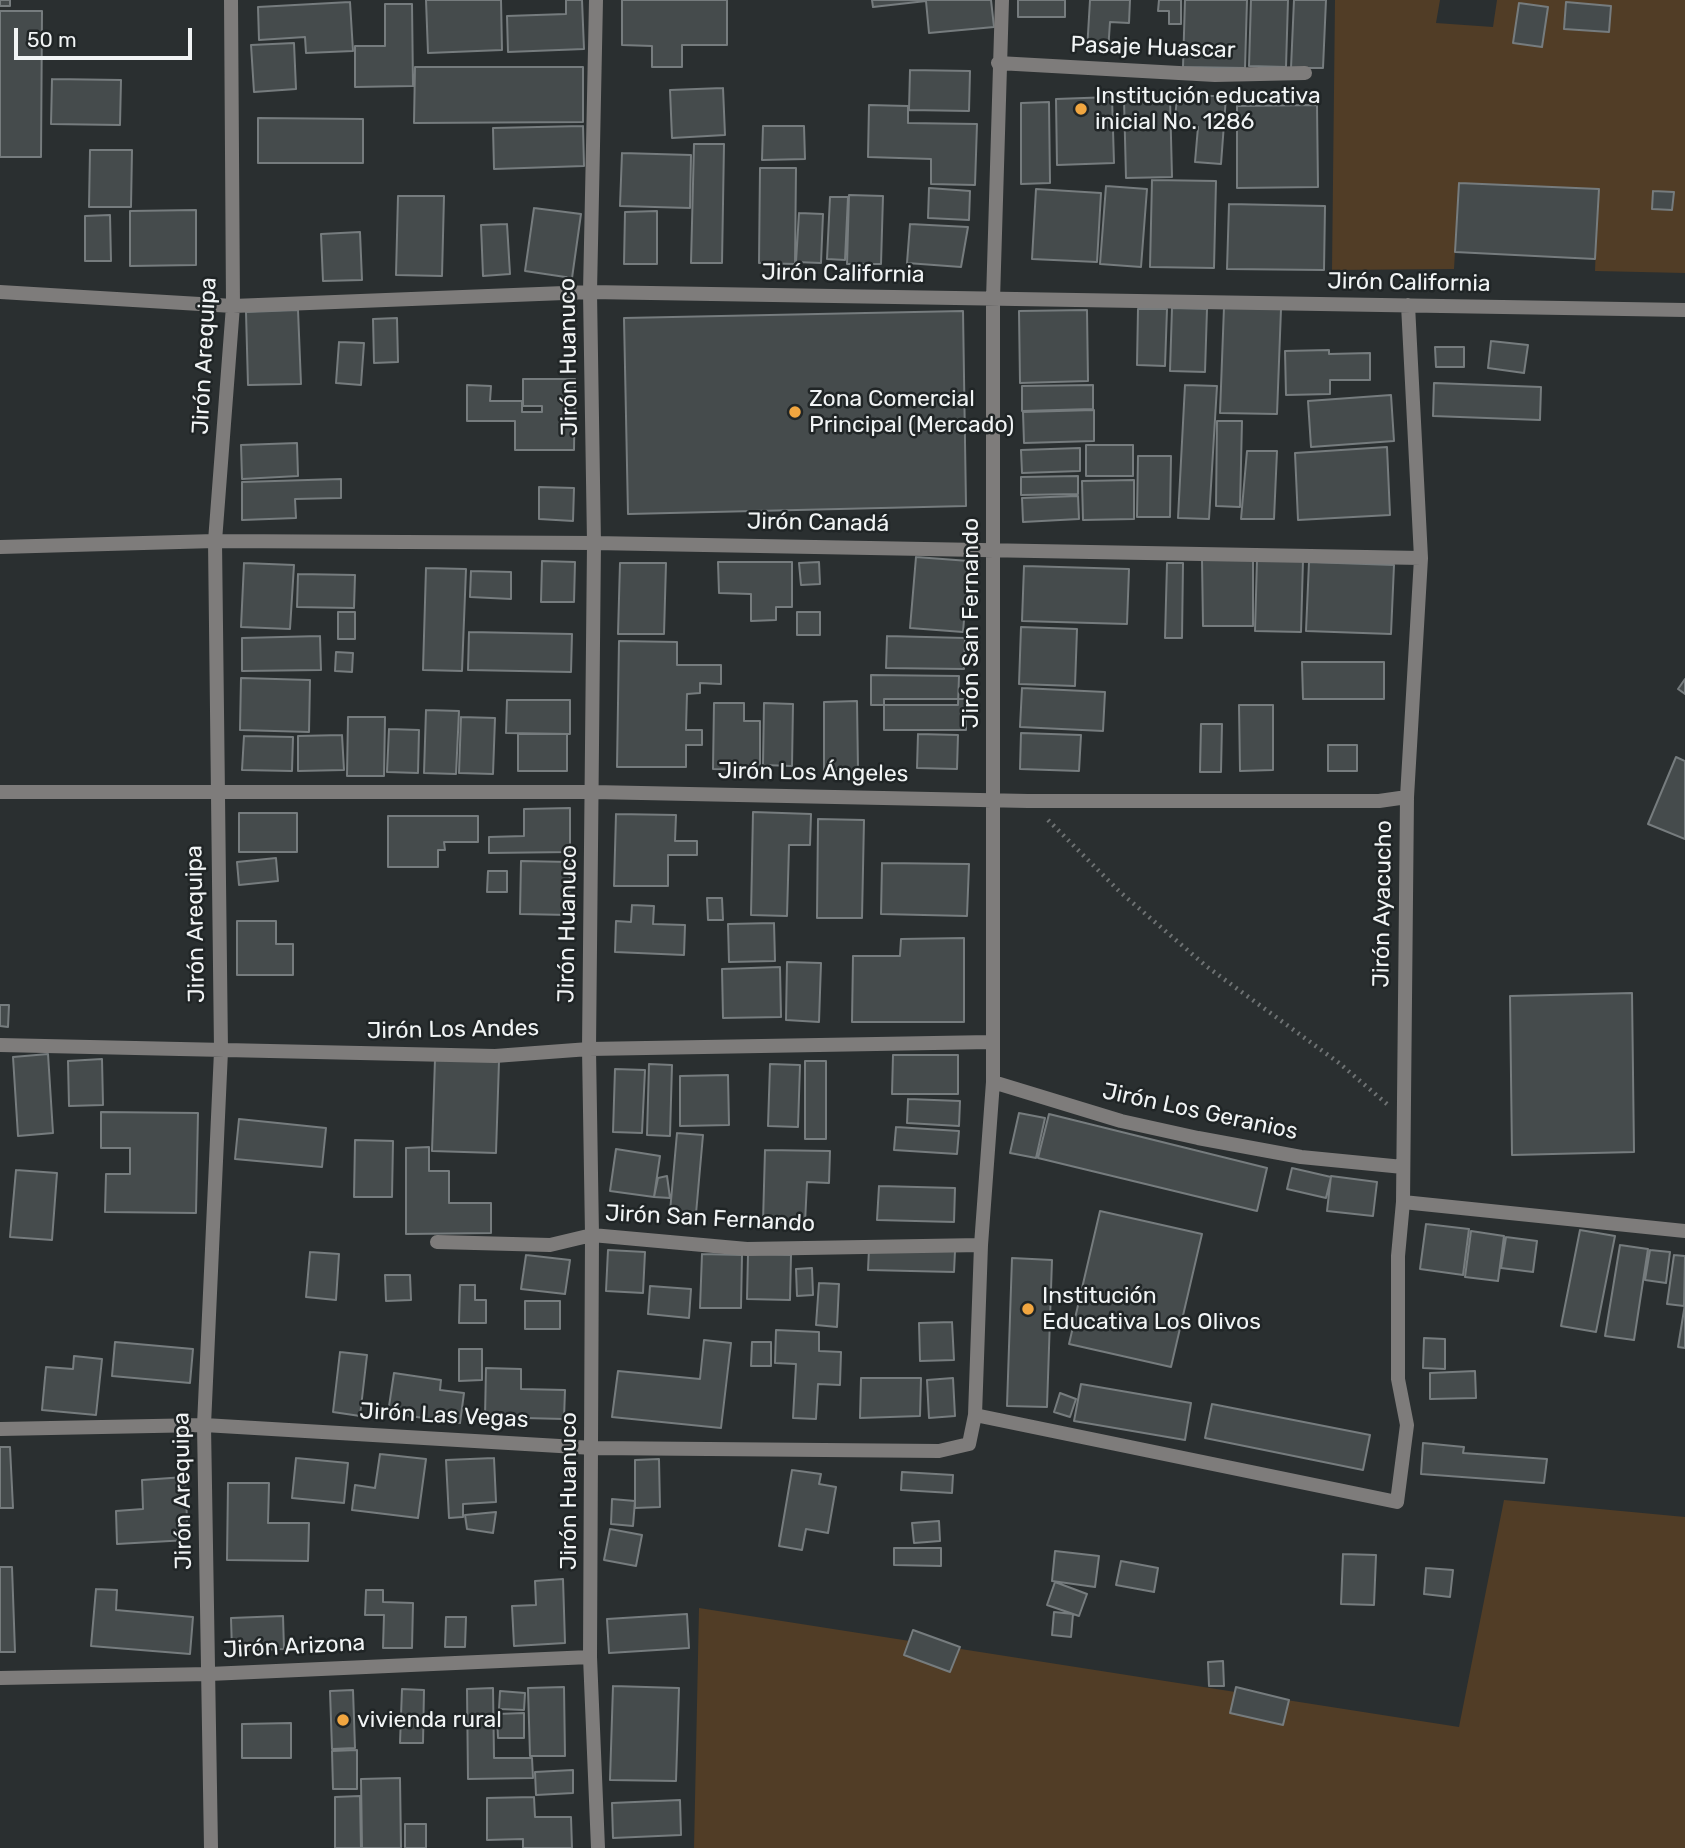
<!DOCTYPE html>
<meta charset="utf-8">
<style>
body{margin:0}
#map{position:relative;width:1685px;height:1848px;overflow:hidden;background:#2a2f30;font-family:Rubik,sans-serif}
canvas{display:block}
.scale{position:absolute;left:14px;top:28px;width:178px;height:32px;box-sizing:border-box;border:4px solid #f1f4f5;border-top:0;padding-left:9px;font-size:21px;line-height:24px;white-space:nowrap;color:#f1f4f5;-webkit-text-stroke:5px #202526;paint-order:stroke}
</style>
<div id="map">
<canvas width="1685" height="1848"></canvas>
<div class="scale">50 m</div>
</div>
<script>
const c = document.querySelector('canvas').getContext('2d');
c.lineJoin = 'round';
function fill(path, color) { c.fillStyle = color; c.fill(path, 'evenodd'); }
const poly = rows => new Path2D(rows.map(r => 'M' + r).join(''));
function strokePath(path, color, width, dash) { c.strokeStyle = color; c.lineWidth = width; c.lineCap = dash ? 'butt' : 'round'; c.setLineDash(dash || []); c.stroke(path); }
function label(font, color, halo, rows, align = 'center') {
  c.font = font + ' Rubik,sans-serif'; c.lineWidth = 5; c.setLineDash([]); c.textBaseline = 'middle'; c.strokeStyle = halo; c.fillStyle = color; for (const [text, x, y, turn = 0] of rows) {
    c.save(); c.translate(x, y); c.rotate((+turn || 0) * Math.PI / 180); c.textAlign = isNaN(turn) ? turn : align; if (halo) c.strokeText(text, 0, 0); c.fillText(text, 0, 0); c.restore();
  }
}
const green = poly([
 [1335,0,1440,0,1436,23,1493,27,1497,0,1685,0,1685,273,1595,271,1598,189,1459,183,1454,269,1332,270],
 [1504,1500,1685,1517,1685,1848,694,1848,699,1608,1459,1727]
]);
const building = poly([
 [0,0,10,0,10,6,0,6,0,0],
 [426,0,501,0,502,50,428,53,426,0],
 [566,0,582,0,584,49,508,52,507,16,566,14,566,0],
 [622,0,727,0,727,45,682,45,682,67,652,67,652,46,622,45,622,0],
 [872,0,991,0,994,27,929,33,926,1,873,7,872,0],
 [1018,0,1065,0,1065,17,1018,17,1018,0],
 [1090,0,1130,0,1129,23,1110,22,1108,52,1087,51,1090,0],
 [1159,0,1181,0,1181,24,1169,24,1169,11,1158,11,1159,0],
 [1185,0,1247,0,1245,68,1183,67,1185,0],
 [1251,0,1288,0,1286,67,1249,66,1251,0],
 [1294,0,1326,0,1323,68,1291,68,1294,0],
 [350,2,353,51,306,53,305,37,259,40,258,7,350,2],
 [1566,2,1611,6,1609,32,1564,29,1566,2],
 [1519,3,1548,7,1542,47,1513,43,1519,3],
 [385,4,412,4,413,86,355,87,355,46,385,46,385,4],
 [0,11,42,11,41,157,0,157,0,11],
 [294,43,296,89,254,92,251,45,294,43],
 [415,67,583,67,583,122,414,123,415,67],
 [910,70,970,71,969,111,909,110,910,70],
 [52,79,121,80,120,125,51,124,52,79],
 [723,88,725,135,672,138,670,90,723,88],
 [1199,95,1226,97,1221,164,1195,162,1198,127,1174,126,1177,99,1199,101,1199,95],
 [1112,97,1114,163,1057,165,1056,99,1112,97],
 [1170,98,1172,177,1126,178,1124,99,1170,98],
 [1049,102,1050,183,1021,184,1021,103,1049,102],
 [869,105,908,106,908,123,977,124,975,185,931,184,931,159,868,157,869,105],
 [1317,105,1318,187,1237,188,1237,106,1317,105],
 [258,118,363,119,363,163,258,163,258,118],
 [583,126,584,166,494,169,493,128,583,126],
 [763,126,804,126,805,159,762,160,763,126],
 [694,144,724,144,722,263,691,263,694,144],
 [90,150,132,150,131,207,89,207,90,150],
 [622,153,691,155,690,208,620,206,622,153],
 [760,168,796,168,795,264,759,263,760,168],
 [1152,180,1216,181,1214,268,1150,267,1152,180],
 [1459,183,1599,189,1595,259,1455,252,1459,183],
 [1106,186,1147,189,1141,267,1100,264,1106,186],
 [929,188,970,191,969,220,928,218,929,188],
 [1036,189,1101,193,1097,262,1032,259,1036,189],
 [1653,191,1674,192,1672,210,1652,209,1653,191],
 [849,195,883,196,881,264,847,264,849,195],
 [398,196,444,196,442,276,396,275,398,196],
 [830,197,848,197,845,260,827,259,830,197],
 [1229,204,1325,206,1324,270,1227,269,1229,204],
 [534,208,581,214,572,278,525,271,534,208],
 [196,210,196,265,130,266,130,211,196,210],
 [657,211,657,264,624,264,625,212,657,211],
 [799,213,823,214,821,263,796,262,799,213],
 [110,215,111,261,85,261,85,216,110,215],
 [507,224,510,274,483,276,481,225,507,224],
 [910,224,968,227,961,267,907,263,910,224],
 [360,232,362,280,323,281,321,234,360,232],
 [1224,307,1281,309,1277,414,1220,413,1224,307],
 [1172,308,1207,309,1205,372,1170,371,1172,308],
 [1138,309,1167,309,1165,366,1137,365,1138,309],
 [298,310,301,384,248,385,246,312,298,310],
 [1087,310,1088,381,1020,383,1019,311,1087,310],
 [963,311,966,506,628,514,624,318,963,311],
 [397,318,398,362,374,363,373,319,397,318],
 [1491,341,1528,345,1524,373,1488,368,1491,341],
 [339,342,364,343,361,385,336,383,339,342],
 [1435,347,1464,347,1464,367,1436,367,1435,347],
 [1329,350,1329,354,1370,353,1370,380,1330,380,1330,394,1286,395,1285,351,1329,350],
 [523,379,575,379,574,450,515,450,515,421,467,421,467,385,491,386,490,401,522,401,522,412,542,412,542,406,523,406,523,379],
 [1434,383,1541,387,1540,420,1433,416,1434,383],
 [1093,385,1093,409,1022,411,1022,386,1093,385],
 [1185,385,1217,386,1209,519,1178,518,1185,385],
 [1391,395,1394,441,1311,447,1308,401,1391,395],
 [1094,410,1094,441,1024,443,1023,412,1094,410],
 [1217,421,1242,421,1240,507,1216,506,1217,421],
 [297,443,298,476,242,479,241,445,297,443],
 [1086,445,1133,445,1133,476,1086,476,1086,445],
 [1387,447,1390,515,1298,520,1295,453,1387,447],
 [1080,448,1080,471,1022,473,1021,450,1080,448],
 [1247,451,1277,451,1274,519,1241,519,1247,451],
 [1138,456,1171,456,1170,517,1137,517,1138,456],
 [1078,476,1078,494,1021,495,1021,477,1078,476],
 [341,479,341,498,295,499,296,518,242,520,242,482,341,479],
 [1134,480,1134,519,1083,520,1082,481,1134,480],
 [539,487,574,488,573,521,539,519,539,487],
 [1078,496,1079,519,1023,522,1022,498,1078,496],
 [916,557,969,561,963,632,910,628,916,557],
 [1202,559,1253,559,1253,626,1203,626,1202,559],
 [1257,559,1303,560,1301,632,1255,631,1257,559],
 [542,561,575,562,574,602,541,602,542,561],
 [718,562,792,562,792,607,776,607,776,620,751,621,751,594,719,593,718,562],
 [819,562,820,584,801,585,799,563,819,562],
 [1309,562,1394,565,1391,634,1306,631,1309,562],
 [244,563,294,565,290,629,241,627,244,563],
 [620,563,666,563,664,634,618,634,620,563],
 [1167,563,1183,563,1182,638,1165,638,1167,563],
 [1024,566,1129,569,1127,624,1022,621,1024,566],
 [426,568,466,569,462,671,423,670,426,568],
 [471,571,511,572,511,599,470,597,471,571],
 [298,574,355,575,354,608,297,607,298,574],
 [338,612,355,612,355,639,338,639,338,612],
 [797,612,820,612,820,635,797,635,797,612],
 [1021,627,1077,629,1075,686,1019,684,1021,627],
 [469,632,572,634,571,672,468,670,469,632],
 [320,636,321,670,242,671,242,638,320,636],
 [887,636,965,638,964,669,886,668,887,636],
 [619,641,677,642,677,665,721,665,721,684,700,683,700,693,687,694,686,730,702,730,702,745,686,745,686,767,617,767,619,641],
 [336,652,353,653,352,672,335,671,336,652],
 [1302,662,1384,662,1384,699,1303,699,1302,662],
 [871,675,959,676,958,705,871,705,871,675],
 [241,678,310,680,309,732,240,730,241,678],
 [1685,679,1685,694,1678,689,1685,679],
 [1022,688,1105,692,1103,731,1020,727,1022,688],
 [884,699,966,699,966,730,884,730,884,699],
 [507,700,570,700,570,734,506,733,507,700],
 [857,701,858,770,824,770,824,702,857,701],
 [714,703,744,703,744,721,760,721,760,770,713,769,714,703],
 [764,703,793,704,792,766,763,765,764,703],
 [1239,705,1273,705,1273,770,1240,771,1239,705],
 [426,710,459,711,456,774,424,773,426,710],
 [348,717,385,717,384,776,347,776,348,717],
 [461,717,495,718,493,774,459,773,461,717],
 [1201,724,1222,724,1221,772,1200,772,1201,724],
 [389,729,419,730,418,773,387,772,389,729],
 [1021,733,1081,735,1079,771,1020,769,1021,733],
 [518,734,567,734,567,771,518,771,518,734],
 [918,734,958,735,957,769,917,768,918,734],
 [342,735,344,770,298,771,298,736,342,735],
 [244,736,293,737,292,771,242,770,244,736],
 [1328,745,1357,745,1357,771,1328,771,1328,745],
 [1676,757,1685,761,1685,839,1648,824,1676,757],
 [570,808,570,852,489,853,489,837,524,836,524,809,570,808],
 [753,812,811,814,810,845,789,845,787,916,751,915,753,812],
 [239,813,297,813,297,852,239,852,239,813],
 [616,814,676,815,675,841,697,841,697,855,668,855,668,886,614,886,616,814],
 [388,816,478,816,478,842,444,842,445,850,438,850,438,867,388,867,388,816],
 [818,819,864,820,862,918,817,918,818,819],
 [276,858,278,881,239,885,237,862,276,858],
 [521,861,570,862,569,915,520,914,521,861],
 [882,863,969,864,967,916,881,914,882,863],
 [488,871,507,871,507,892,487,892,488,871],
 [707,898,722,898,723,920,708,920,707,898],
 [632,905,654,906,653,924,685,925,684,955,615,952,616,921,631,922,632,905],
 [237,921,276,921,276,944,293,944,293,975,237,975,237,921],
 [774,923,775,961,729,962,728,924,774,923],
 [964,938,964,1022,852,1022,853,956,900,956,901,939,964,938],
 [787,962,821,963,819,1022,786,1020,787,962],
 [780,967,781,1017,723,1018,722,969,780,967],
 [1632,993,1634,1152,1512,1155,1510,996,1632,993],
 [0,1005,9,1005,8,1027,0,1026,0,1005],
 [48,1054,53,1133,18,1136,13,1057,48,1054],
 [893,1055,958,1055,958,1094,892,1094,893,1055],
 [102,1059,103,1105,69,1106,68,1061,102,1059],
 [435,1059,499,1061,496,1153,432,1151,435,1059],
 [805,1061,826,1061,826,1139,805,1139,805,1061],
 [649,1064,672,1065,670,1136,647,1135,649,1064],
 [770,1064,800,1065,798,1127,768,1126,770,1064],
 [615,1069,645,1070,642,1133,613,1132,615,1069],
 [728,1075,729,1125,680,1126,680,1076,728,1075],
 [908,1099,960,1101,959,1126,907,1123,908,1099],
 [101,1112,198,1113,196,1213,105,1212,106,1174,130,1174,130,1148,101,1148,101,1112],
 [1019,1113,1045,1118,1036,1158,1010,1153,1019,1113],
 [1049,1114,1267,1168,1257,1211,1038,1158,1049,1114],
 [239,1119,326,1128,322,1167,235,1159,239,1119],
 [896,1127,959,1131,957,1154,894,1150,896,1127],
 [677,1133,703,1135,695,1225,669,1223,677,1133],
 [355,1140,393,1141,392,1197,354,1197,355,1140],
 [429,1147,429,1171,449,1171,449,1203,491,1203,491,1233,406,1234,406,1148,429,1147],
 [616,1149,660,1156,654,1197,610,1191,616,1149],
 [765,1150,830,1151,829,1183,807,1182,805,1223,763,1222,765,1150],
 [1292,1168,1331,1177,1326,1198,1287,1189,1292,1168],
 [16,1170,57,1173,52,1240,10,1237,16,1170],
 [667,1176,670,1198,654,1197,658,1178,667,1176],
 [1331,1176,1377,1182,1373,1216,1327,1211,1331,1176],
 [879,1186,955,1188,954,1222,877,1220,879,1186],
 [1100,1211,1202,1234,1171,1367,1069,1344,1100,1211],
 [1426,1224,1469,1229,1463,1275,1420,1269,1426,1224],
 [1580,1230,1615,1236,1596,1332,1561,1326,1580,1230],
 [1471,1231,1504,1236,1498,1281,1465,1277,1471,1231],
 [1506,1237,1537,1241,1533,1272,1501,1268,1506,1237],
 [1620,1245,1648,1249,1634,1340,1605,1336,1620,1245],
 [869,1249,955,1251,954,1272,868,1270,869,1249],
 [608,1250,645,1252,643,1293,606,1291,608,1250],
 [1650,1250,1670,1252,1666,1283,1645,1280,1650,1250],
 [310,1252,339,1254,336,1300,306,1297,310,1252],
 [702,1254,742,1255,741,1308,700,1308,702,1254],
 [748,1254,791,1255,790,1300,747,1299,748,1254],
 [526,1255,570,1260,565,1294,521,1289,526,1255],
 [1674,1255,1685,1256,1684,1306,1667,1304,1674,1255],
 [1012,1258,1052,1260,1047,1407,1007,1406,1012,1258],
 [812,1268,813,1295,797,1296,796,1269,812,1268],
 [385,1275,410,1275,411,1300,386,1301,385,1275],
 [819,1283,839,1284,837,1327,816,1325,819,1283],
 [460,1285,475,1285,475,1300,486,1300,486,1323,459,1323,460,1285],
 [650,1286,691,1289,689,1318,648,1314,650,1286],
 [525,1301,560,1301,560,1329,525,1329,525,1301],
 [1685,1304,1685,1348,1678,1347,1685,1304],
 [952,1322,954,1360,920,1361,919,1323,952,1322],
 [776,1330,819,1332,819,1351,841,1352,840,1385,818,1384,816,1419,793,1418,796,1364,775,1363,776,1330],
 [1424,1338,1445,1339,1445,1369,1423,1368,1424,1338],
 [704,1340,731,1343,721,1428,612,1417,618,1371,700,1379,704,1340],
 [115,1342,193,1349,190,1383,112,1376,115,1342],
 [752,1342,771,1342,771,1366,751,1366,752,1342],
 [459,1349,482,1349,482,1380,459,1381,459,1349],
 [340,1352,367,1355,360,1416,333,1412,340,1352],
 [74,1356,102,1359,96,1415,42,1410,46,1367,73,1369,74,1356],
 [486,1368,521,1369,521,1389,565,1390,564,1419,485,1417,486,1368],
 [1475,1371,1476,1398,1430,1399,1430,1373,1475,1371],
 [394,1373,441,1380,440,1390,464,1393,460,1423,388,1413,394,1373],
 [861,1378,921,1378,920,1416,860,1418,861,1378],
 [953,1378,955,1416,929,1418,927,1380,953,1378],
 [1081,1384,1191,1403,1185,1440,1074,1421,1081,1384],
 [1060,1393,1076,1399,1070,1417,1054,1412,1060,1393],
 [1212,1404,1370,1435,1363,1470,1205,1438,1212,1404],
 [1423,1443,1464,1447,1463,1453,1547,1459,1544,1483,1421,1474,1423,1443],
 [0,1447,10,1447,13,1508,0,1508,0,1447],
 [380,1454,426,1459,418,1518,352,1510,355,1485,375,1488,380,1454],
 [296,1458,348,1463,344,1503,292,1498,296,1458],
 [494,1458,496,1502,463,1504,463,1517,449,1518,446,1460,494,1458],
 [659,1459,660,1507,635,1508,635,1460,659,1459],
 [792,1470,821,1474,819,1484,836,1487,828,1533,806,1529,802,1550,779,1546,792,1470],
 [902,1472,953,1475,952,1493,901,1490,902,1472],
 [185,1477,188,1540,117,1544,116,1511,143,1509,142,1480,185,1477],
 [228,1483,269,1483,268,1523,309,1523,308,1561,227,1560,228,1483],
 [612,1499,635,1501,633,1526,611,1524,612,1499],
 [496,1512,493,1533,467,1529,465,1515,496,1512],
 [939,1521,940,1541,914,1543,912,1523,939,1521],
 [610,1529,642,1535,636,1566,604,1560,610,1529],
 [894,1548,941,1548,941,1566,894,1565,894,1548],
 [1055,1551,1099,1556,1095,1587,1052,1581,1055,1551],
 [1343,1554,1376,1555,1374,1605,1341,1604,1343,1554],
 [1121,1561,1158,1568,1154,1592,1116,1585,1121,1561],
 [0,1567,12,1567,15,1652,0,1652,0,1567],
 [1426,1568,1453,1570,1450,1597,1424,1594,1426,1568],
 [563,1579,565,1643,514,1646,512,1606,536,1605,535,1581,563,1579],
 [1055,1582,1087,1594,1079,1616,1047,1605,1055,1582],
 [96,1589,117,1590,116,1610,193,1617,190,1654,91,1646,96,1589],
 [366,1590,383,1590,383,1602,413,1603,412,1648,383,1648,384,1615,365,1615,366,1590],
 [1054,1612,1073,1614,1071,1637,1052,1635,1054,1612],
 [687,1614,689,1648,609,1653,607,1619,687,1614],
 [283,1616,284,1649,232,1651,231,1618,283,1616],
 [446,1617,466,1617,465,1647,445,1647,446,1617],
 [913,1630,960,1647,950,1672,904,1655,913,1630],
 [1223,1661,1224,1686,1209,1686,1208,1662,1223,1661],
 [613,1686,679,1688,676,1781,610,1780,613,1686],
 [564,1687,565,1756,530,1756,528,1688,564,1687],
 [1236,1687,1289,1700,1283,1725,1230,1713,1236,1687],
 [493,1688,494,1758,532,1758,533,1778,468,1779,467,1689,493,1688],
 [402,1689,424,1690,423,1743,400,1743,402,1689],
 [353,1690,355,1748,332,1749,330,1691,353,1690],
 [500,1691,525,1693,524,1710,499,1709,500,1691],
 [524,1713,524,1738,498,1738,497,1714,524,1713],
 [291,1723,291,1758,242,1758,242,1724,291,1723],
 [357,1750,357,1789,333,1789,332,1751,357,1750],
 [573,1770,573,1793,536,1795,535,1772,573,1770],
 [400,1778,401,1848,362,1848,361,1779,400,1778],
 [360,1796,361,1848,335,1848,335,1797,360,1796],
 [534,1797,535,1817,571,1817,572,1848,523,1848,523,1839,487,1840,487,1798,534,1797],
 [680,1800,681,1835,613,1838,612,1803,680,1800],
 [405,1824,426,1824,426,1848,405,1848,405,1824]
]);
const path = poly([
 [1048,820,1120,892,1206,966,1339,1063,1387,1104]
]);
const street = poly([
 [596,0,590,292,594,543,589,1049,592,1235,590,1657,598,1848],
 [998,63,1215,75,1305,73],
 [0,292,233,306,590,292,1685,310],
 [0,547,215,541,594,543,1421,558],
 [0,792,593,792,1028,801,1379,801,1407,797],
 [0,1045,495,1056,589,1049,991,1042],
 [993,1082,1121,1121,1198,1138,1301,1157,1403,1167],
 [1403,1202,1685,1231],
 [437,1242,550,1245,592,1235,747,1249,981,1245],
 [975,1415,1397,1502,1407,1425,1398,1379,1398,1256,1403,1202,1407,797,1421,558,1408,305],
 [0,1429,204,1425,593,1448,939,1451,969,1444,975,1415,981,1245,993,1082,993,300,1002,0],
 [0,1678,209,1674,590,1657],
 [211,1848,204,1425,221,1051,215,541,233,306,231,0]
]);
const markers = [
 [1081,109,7,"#f1a640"],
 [795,412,7,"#f1a640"],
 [1028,1309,7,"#f1a640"],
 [343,1720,7,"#f1a640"]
];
const streetNames = [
 ["Pasaje Huascar",1153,48,2],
 ["Jirón California",843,274,1],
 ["Jirón California",1409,283,1],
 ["Jirón Arequipa",205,356,-87],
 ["Jirón Huanuco",569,357,-91],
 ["Jirón Canadá",818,523,1],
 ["Jirón San Fernando",971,623,-90],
 ["Jirón Los Ángeles",813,773,1],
 ["Jirón Ayacucho",1383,904,-89],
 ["Jirón Arequipa",196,924,-91],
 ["Jirón Huanuco",568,924,-89],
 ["Jirón Los Andes",453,1030,-1],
 ["Jirón Los Geranios",1200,1112,12],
 ["Jirón San Fernando",710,1219,3],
 ["Jirón Las Vegas",444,1416,3],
 ["Jirón Arequipa",183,1491,-91],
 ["Jirón Huanuco",569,1491,-90],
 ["Jirón Arizona",294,1647,-3]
];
const poiNames = [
 ["Institución educativa",1095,96],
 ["inicial No. 1286",1095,122],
 ["Zona Comercial",809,399],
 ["Principal (Mercado)",809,425],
 ["Institución",1042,1296],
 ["Educativa Los Olivos",1042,1322],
 ["vivienda rural",357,1720]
];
fill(green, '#513d26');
fill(building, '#454b4c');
strokePath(building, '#767c7e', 2);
strokePath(path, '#6e7273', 4.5, [2, 5]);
strokePath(street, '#7e7c7b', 14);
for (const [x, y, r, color] of markers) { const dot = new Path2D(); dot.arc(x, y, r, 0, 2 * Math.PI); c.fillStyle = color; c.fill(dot); strokePath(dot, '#202526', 2.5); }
label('23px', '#f1f4f5', '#202526', streetNames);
label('23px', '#f1f4f5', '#202526', poiNames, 'left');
</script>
